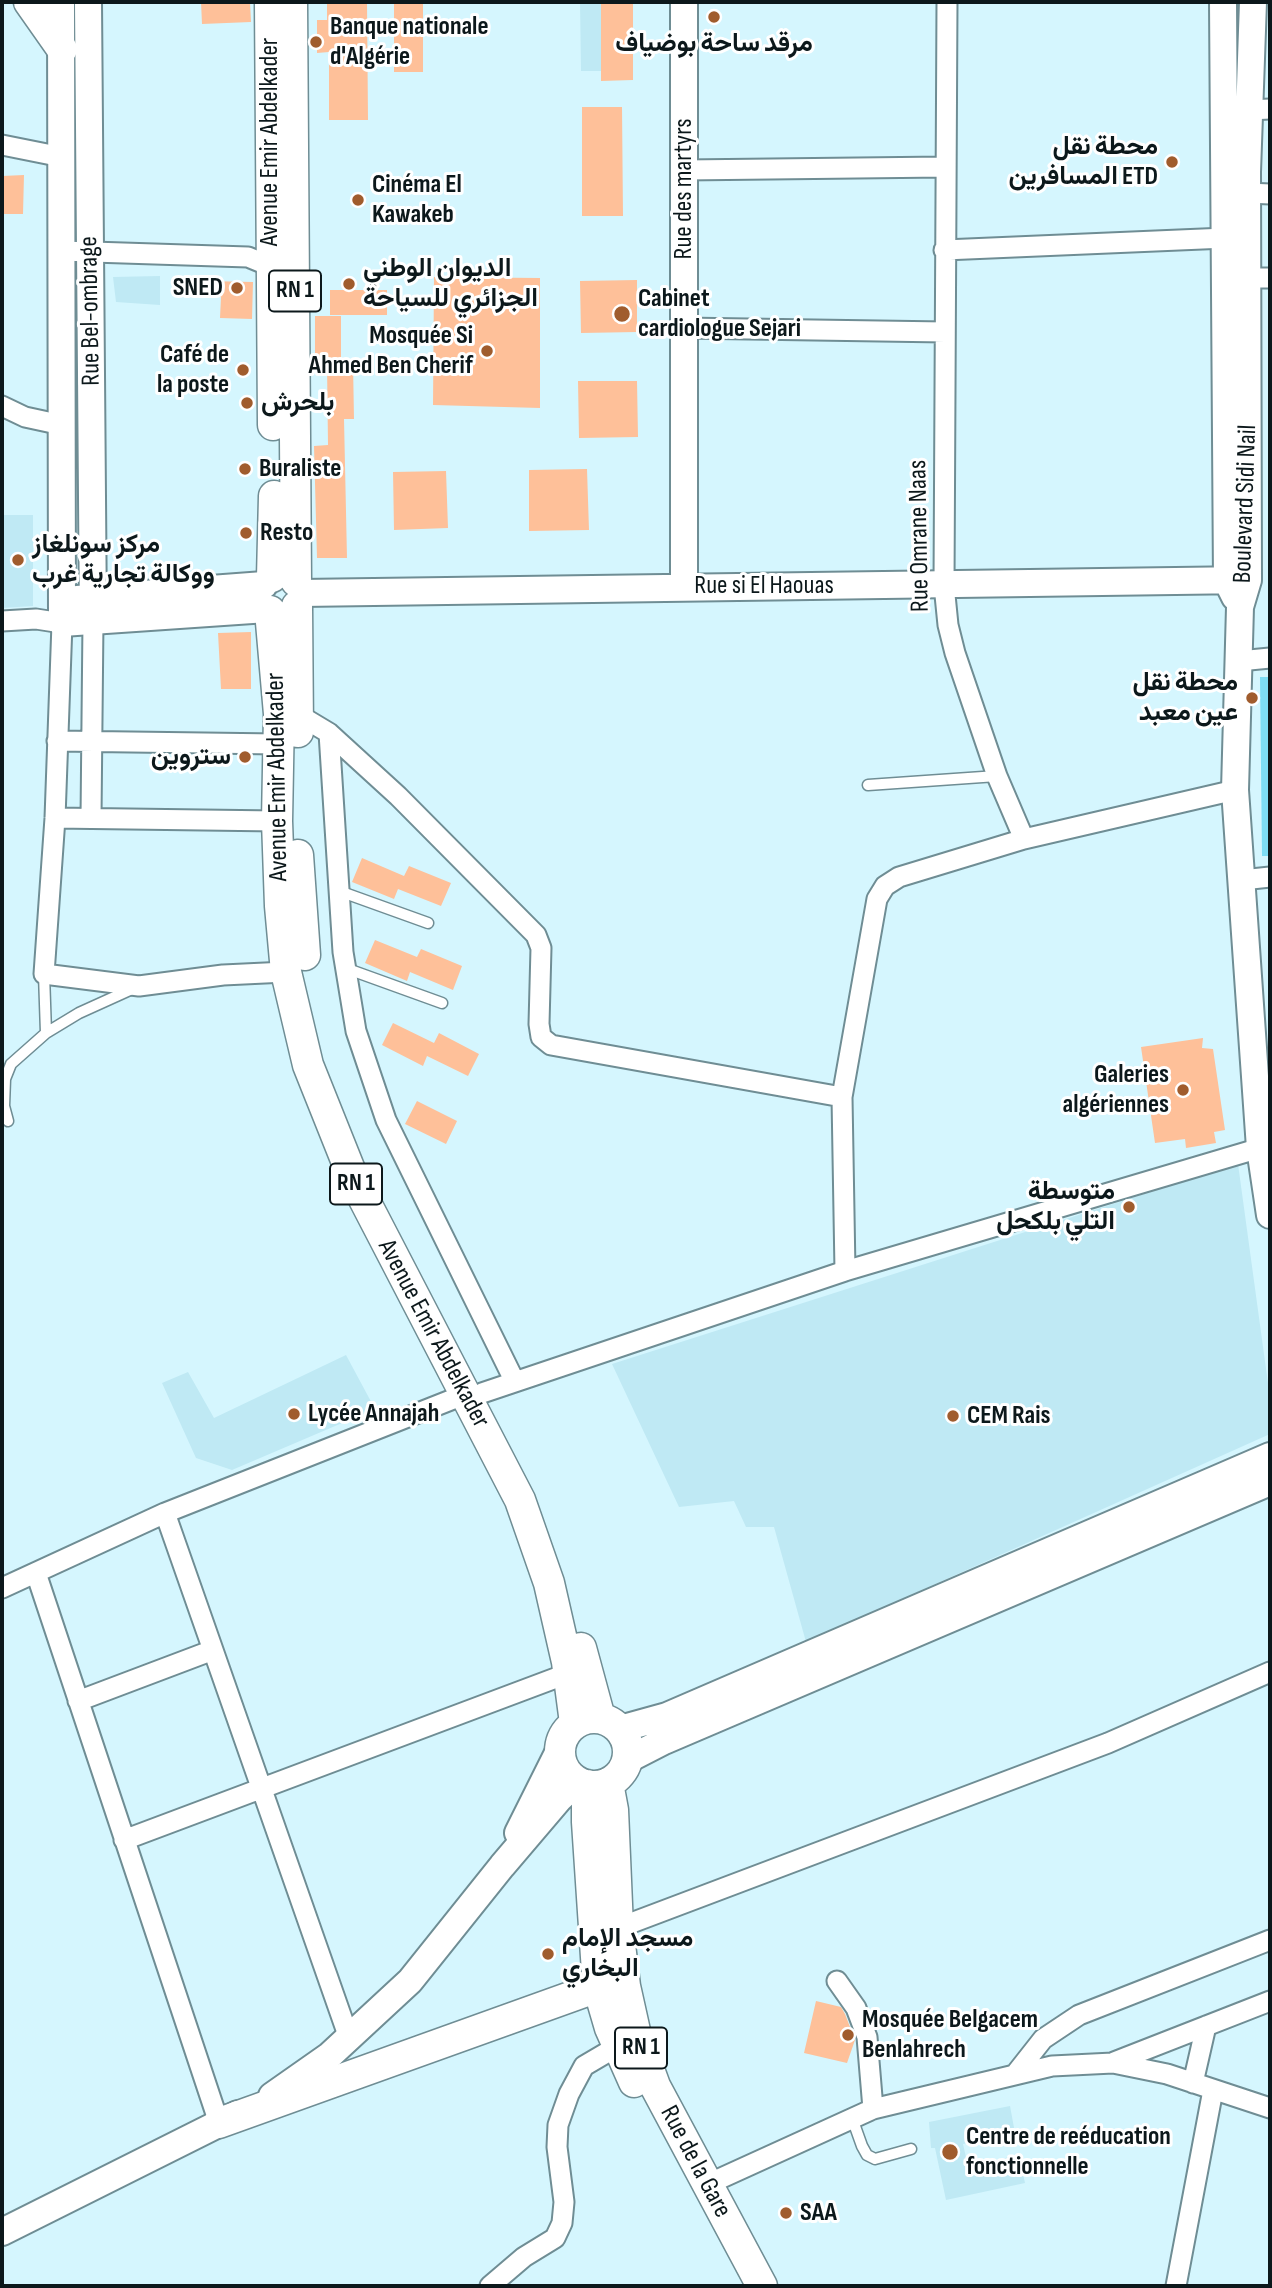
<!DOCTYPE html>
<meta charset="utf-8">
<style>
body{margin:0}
#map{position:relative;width:1272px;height:2288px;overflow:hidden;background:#d5f6fe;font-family:"Sofia Sans Condensed",sans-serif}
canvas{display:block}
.frame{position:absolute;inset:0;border:4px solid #0c181b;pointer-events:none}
</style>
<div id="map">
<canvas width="1272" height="2288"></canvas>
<div class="frame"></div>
</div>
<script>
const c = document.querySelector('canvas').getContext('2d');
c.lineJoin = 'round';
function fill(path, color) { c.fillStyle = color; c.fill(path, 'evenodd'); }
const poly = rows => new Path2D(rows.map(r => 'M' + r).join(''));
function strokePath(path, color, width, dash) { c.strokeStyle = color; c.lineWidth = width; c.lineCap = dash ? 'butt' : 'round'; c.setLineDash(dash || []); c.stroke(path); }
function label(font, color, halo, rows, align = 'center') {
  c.font = font + ' "Sofia Sans Condensed",Vazirmatn,sans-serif'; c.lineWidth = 6; c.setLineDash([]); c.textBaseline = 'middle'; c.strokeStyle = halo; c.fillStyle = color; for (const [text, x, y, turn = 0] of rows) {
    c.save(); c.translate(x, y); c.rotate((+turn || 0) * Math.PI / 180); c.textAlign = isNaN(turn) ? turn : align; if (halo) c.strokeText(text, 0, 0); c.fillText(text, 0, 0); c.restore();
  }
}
const built = poly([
 [580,2,601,2,602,71,581,71],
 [160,276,160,305,116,302,113,277],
 [2,515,33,515,33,606,2,608],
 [1238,1164,1270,1398,1270,1434,806,1642,774,1527,746,1527,734,1501,679,1507,612,1364],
 [346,1355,375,1409,232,1470,196,1458,162,1383,188,1372,214,1418],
 [1010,2106,1015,2133,963,2144,968,2166,1019,2155,1025,2183,946,2200,935,2148,931,2148,929,2122]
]);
const green = poly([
 [1260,677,1270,677,1270,856,1262,856]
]);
const building = poly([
 [201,2,250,2,251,22,202,24],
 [327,2,367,2,368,120,329,120,329,52,317,53,317,20,327,20],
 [394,2,423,2,423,72,394,72],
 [601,2,633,2,633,80,601,81],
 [582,107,622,107,623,216,582,216],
 [24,175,23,214,2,214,2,176],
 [434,277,540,278,540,408,433,405],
 [637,280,637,332,581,333,580,281],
 [207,281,253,282,252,319,220,318,221,297,206,297],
 [330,290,387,290,387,315,330,315],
 [315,316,341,316,341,363,315,363],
 [353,363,354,419,344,419,347,558,317,558,314,446,328,445,327,364],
 [578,381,637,381,638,437,579,438],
 [587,469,589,530,529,531,529,470],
 [446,471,448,528,394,530,393,472],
 [251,632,251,689,221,689,218,633],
 [362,858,404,876,409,866,451,883,441,906,398,889,394,899,352,882],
 [375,940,417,957,421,949,462,966,453,990,410,972,407,981,365,963],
 [393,1023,434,1043,439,1033,479,1054,468,1076,427,1056,423,1066,382,1045],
 [1203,1038,1202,1048,1213,1049,1225,1130,1214,1132,1216,1143,1186,1148,1185,1139,1155,1143,1141,1047],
 [417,1101,457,1121,446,1144,405,1124],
 [816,2001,841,2007,845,2014,855,2040,847,2063,804,2053]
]);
const lane = poly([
 [868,785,997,776],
 [339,891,428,923],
 [345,968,442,1003],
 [44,974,46,1033],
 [8,1121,4,1106,5,1079,11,1064,46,1033,79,1013,132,989],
 [852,2118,862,2146,867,2155,875,2159,911,2149]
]);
const street = poly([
 [947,2,944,585,948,625,955,653,997,776,1024,839,1235,790],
 [1249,110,1270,109],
 [2,145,62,157],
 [684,170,944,167],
 [1248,193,1270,194],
 [944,250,1226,238],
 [61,251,248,257,270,266,282,267],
 [1248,278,1270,278],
 [683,328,945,332],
 [2,406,25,417,62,425],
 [2,621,36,619,62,623,55,818,44,974,139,986,223,975,286,972],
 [1239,661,1270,658],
 [291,714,299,715,329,733,398,796,536,935,541,948,539,1024,541,1037,551,1045,842,1097],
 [329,733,343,952,356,1031,386,1120,514,1380],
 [57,741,278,744],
 [55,818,277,821],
 [91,818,93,621],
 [1242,880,1270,877],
 [845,1271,842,1097,877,899,885,886,899,877,1024,839],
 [482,1393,845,1271,1260,1148],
 [165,1513,349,2038],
 [36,1573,219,2123],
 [2,1588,165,1513,466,1394],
 [78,1701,213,1650],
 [124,1840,569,1673],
 [618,1928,1108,1743,1270,1672],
 [837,1981,856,2008,867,2037,873,2109],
 [1114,2062,1270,2001],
 [1017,2072,1043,2039,1079,2015,1270,1940],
 [1193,2083,1206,2026],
 [706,2185,873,2109,1052,2066,1113,2063,1167,2074,1270,2108],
 [490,2286,524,2257,555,2238,562,2223,564,2202,557,2147,558,2125,569,2094,584,2066,618,2046],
 [1176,2286,1213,2090]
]);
const secondary = poly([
 [61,2,62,623,267,609],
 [88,2,93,621],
 [684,2,684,587],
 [1223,2,1227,581,1235,597],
 [1253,2,1247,172,1248,580,1240,607,1235,790,1260,1148,1270,1215],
 [301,593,1248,580],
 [77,599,264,585],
 [620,1729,667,1716,1270,1456],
 [627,1760,664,1741,1270,1482],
 [518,1833,561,1747],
 [272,2096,329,2056,410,1981,502,1866,559,1799,578,1781],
 [2,2232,238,2114]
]);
const primary = poly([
 [29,2,62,49],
 [270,2,273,425],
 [292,2,296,581],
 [272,577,274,496],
 [297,606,298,732],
 [270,611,279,714,277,821,280,906,286,972,308,1065,354,1180,520,1500,549,1583,567,1662,575,1723],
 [298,855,305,955],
 [581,1648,600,1718],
 '560 1752a34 34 0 1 1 68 0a34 34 0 1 1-68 0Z',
 [608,1783,613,1810,618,1928,625,1986,635,2031,655,2086,762,2286],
 [587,1785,587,1822,598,1987,610,2028,634,2082],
 [219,2123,598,1987]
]);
const markers = [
 [714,17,7,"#a05c2d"],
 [316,42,7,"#a05c2d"],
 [1172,162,7,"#a05c2d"],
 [358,200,7,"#a05c2d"],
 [349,284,7,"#a05c2d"],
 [237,288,7,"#a05c2d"],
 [622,314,9,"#a05c2d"],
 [487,351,7,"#a05c2d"],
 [243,370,7,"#a05c2d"],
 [247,403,7,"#a05c2d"],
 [245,469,7,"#a05c2d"],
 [246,533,7,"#a05c2d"],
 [18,560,7,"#a05c2d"],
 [1252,698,7,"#a05c2d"],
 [245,757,7,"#a05c2d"],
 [1183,1090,7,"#a05c2d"],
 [1129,1207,7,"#a05c2d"],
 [294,1414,7,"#a05c2d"],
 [953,1416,7,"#a05c2d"],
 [548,1954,7,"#a05c2d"],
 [848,2035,7,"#a05c2d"],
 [950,2152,9,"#a05c2d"],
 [786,2213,7,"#a05c2d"]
];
const shields = [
 [295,291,52],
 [356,1184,52],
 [641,2048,52]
];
const shieldNames = [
 ["RN 1",295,291],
 ["RN 1",356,1184],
 ["RN 1",641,2048]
];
const poiNames = [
 ["Banque nationale",330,27],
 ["d'Algérie",330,57],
 ["مرقد ساحة بوضياف",714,44,"center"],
 ["محطة نقل",1158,147,"right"],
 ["المسافرين ETD",1158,177,"right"],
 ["Cinéma El",372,185],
 ["Kawakeb",372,215],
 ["الديوان الوطني",363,269],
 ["الجزائري للسياحة",363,299],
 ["SNED",223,288,"right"],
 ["Cabinet",638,299],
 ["cardiologue Sejari",638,329],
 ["Mosquée Si",473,336,"right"],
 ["Ahmed Ben Cherif",473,366,"right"],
 ["Café de",229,355,"right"],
 ["la poste",229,385,"right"],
 ["بلحرش",261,403],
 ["Buraliste",259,469],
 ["Resto",260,533],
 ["مركز سونلغاز",32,545],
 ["ووكالة تجارية غرب",32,575],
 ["محطة نقل",1238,683,"right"],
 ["عين معبد",1238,713,"right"],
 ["ستروين",231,757,"right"],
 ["Galeries",1169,1075,"right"],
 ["algériennes",1169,1105,"right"],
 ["متوسطة",1115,1192,"right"],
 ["التلي بلكحل",1115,1222,"right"],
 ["Lycée Annajah",308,1414],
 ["CEM Rais",967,1416],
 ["مسجد الإمام",562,1939],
 ["البخاري",562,1969],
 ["Mosquée Belgacem",862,2020],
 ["Benlahrech",862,2050],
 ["Centre de reéducation",966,2137],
 ["fonctionnelle",966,2167],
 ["SAA",800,2213]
];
const streetNames = [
 ["Avenue Emir Abdelkader",270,142,-90],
 ["Rue des martyrs",684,189,-90],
 ["Rue Bel-ombrage",91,311,-91],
 ["Boulevard Sidi Nail",1246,504,-88],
 ["Rue Omrane Naas",920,536,-91],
 ["Rue si El Haouas",764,586],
 ["Avenue Emir Abdelkader",278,777,-91],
 ["Avenue Emir Abdelkader",433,1334,62],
 ["Rue de la Gare",695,2162,62]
];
fill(built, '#bfe9f4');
fill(green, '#7eddf4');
fill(building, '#fec099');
strokePath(lane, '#6f8d94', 13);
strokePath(street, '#6f8d94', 23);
strokePath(secondary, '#6f8d94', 30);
strokePath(primary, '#6f8d94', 33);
strokePath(lane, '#fff', 10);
strokePath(street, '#fff', 19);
strokePath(secondary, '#fff', 26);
strokePath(primary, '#fff', 30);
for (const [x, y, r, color] of markers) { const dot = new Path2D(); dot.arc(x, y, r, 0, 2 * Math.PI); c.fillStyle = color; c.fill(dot); strokePath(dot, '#fff', 2.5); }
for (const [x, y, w] of shields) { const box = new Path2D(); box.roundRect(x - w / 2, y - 20.5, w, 41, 5); c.fillStyle = '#fff'; c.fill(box); strokePath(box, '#0c181b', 2); }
label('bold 24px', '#0c181b', null, shieldNames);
label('bold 26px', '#0c181b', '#fff', poiNames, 'left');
label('26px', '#0c181b', '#fff', streetNames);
</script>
